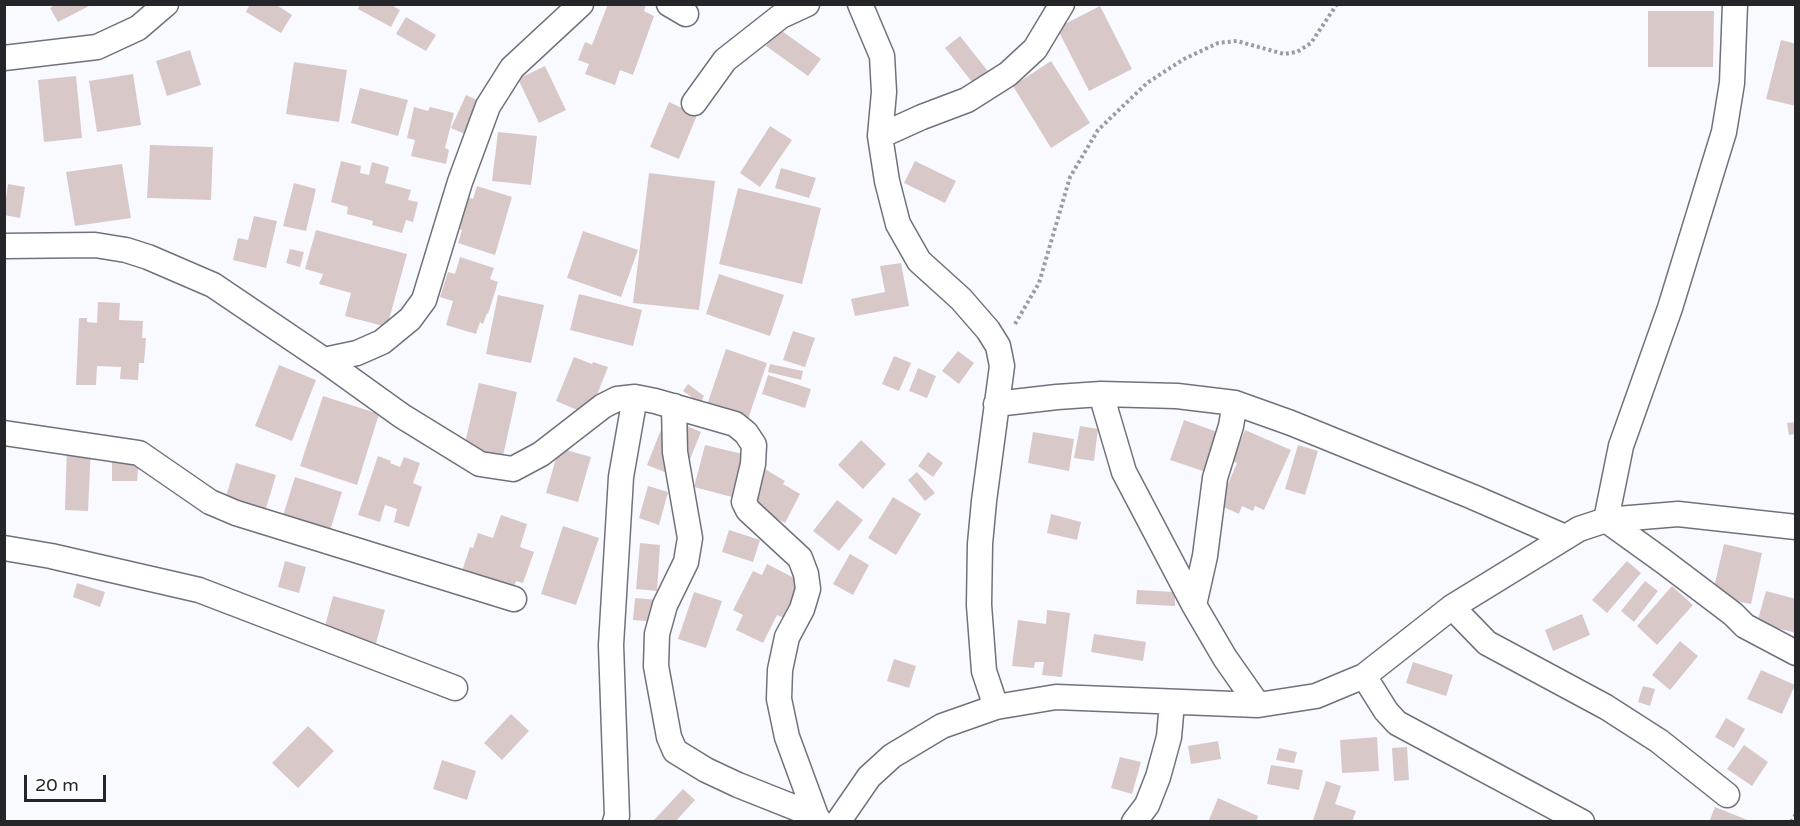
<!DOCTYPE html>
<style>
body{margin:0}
#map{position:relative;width:1800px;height:826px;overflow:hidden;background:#f9faff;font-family:"Varela Round",sans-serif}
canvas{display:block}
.frame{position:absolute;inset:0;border:6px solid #25262a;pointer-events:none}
.scale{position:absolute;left:24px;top:775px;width:82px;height:27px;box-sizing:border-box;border:3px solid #25262a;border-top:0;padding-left:8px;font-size:18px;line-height:21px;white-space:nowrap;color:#25262a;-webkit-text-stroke:4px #fff;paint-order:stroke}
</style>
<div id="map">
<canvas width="1800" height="826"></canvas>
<div class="frame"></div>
<div class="scale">20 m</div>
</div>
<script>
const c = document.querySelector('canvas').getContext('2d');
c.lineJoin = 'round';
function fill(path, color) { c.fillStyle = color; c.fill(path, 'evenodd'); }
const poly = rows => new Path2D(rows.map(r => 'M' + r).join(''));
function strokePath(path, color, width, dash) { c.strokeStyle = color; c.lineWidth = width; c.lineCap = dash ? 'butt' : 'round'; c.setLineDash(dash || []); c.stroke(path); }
const building = poly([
 [57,4,93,4,58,22,50,8],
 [250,4,275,4,292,15,281,33,246,12],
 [360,4,390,4,400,10,391,27,358,9],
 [608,4,646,4,644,11,654,16,633,75,620,70,615,85,585,74,589,64,578,60,585,42,592,45],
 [1100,6,1132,69,1089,91,1057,28],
 [1648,11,1714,11,1713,67,1648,67],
 [406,17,436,35,426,51,396,34],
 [779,29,821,59,808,76,766,46],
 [960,36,991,75,976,87,945,48],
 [1781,40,1796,44,1796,106,1766,99],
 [190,50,201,85,167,96,156,61],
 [1051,61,1090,123,1051,148,1013,86],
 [294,62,347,70,339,122,286,114],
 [545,66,566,110,539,123,518,79],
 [133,74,141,125,97,132,89,81],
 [76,76,82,138,44,142,38,80],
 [360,88,408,100,398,136,351,123],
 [466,95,481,102,467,135,451,128],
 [669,102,697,115,679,159,650,147],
 [414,107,428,111,430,107,454,113,445,148,449,150,446,164,411,156,415,140,407,138],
 [770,126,792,140,760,187,740,173],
 [498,132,537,136,531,185,492,181],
 [150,145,213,147,211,200,147,198],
 [341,161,361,166,360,173,369,175,372,162,389,167,385,183,411,190,408,200,418,202,413,222,406,220,402,233,372,225,373,221,347,214,348,207,331,202],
 [915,161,956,181,945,203,904,183],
 [122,164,131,218,75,226,66,172],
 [781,168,816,178,809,198,775,188],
 [649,173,715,181,699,310,633,303],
 [294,183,316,189,306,231,283,226],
 [8,184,25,187,20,218,4,215],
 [477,186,512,197,495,255,458,243,462,230,457,228,467,197,473,199],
 [738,188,821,208,802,284,719,264],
 [254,216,277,221,266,268,233,260,238,238,248,240],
 [316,230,407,254,387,327,345,316,351,293,319,284,323,274,305,269],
 [583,231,638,250,621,297,567,278],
 [290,249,304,252,300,267,286,263],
 [460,257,494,268,490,279,498,282,488,314,487,313,483,324,480,322,476,334,446,325,453,301,440,297,448,272,455,274],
 [901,263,909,306,855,316,851,299,885,292,880,266],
 [719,274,784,295,770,336,706,314],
 [579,294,642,310,633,346,570,330],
 [498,295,544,305,531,363,486,354],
 [98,302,120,303,119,320,143,321,142,338,146,338,144,363,139,363,138,380,120,379,121,367,97,366,96,385,76,385,79,318,87,318,87,322,97,323],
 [793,331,815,338,805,367,783,360],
 [726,349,767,363,747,422,706,408],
 [958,351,974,363,959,384,942,371],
 [894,356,911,363,899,391,882,384],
 [574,357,592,364,593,362,608,367,589,415,556,401],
 [770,364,803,371,801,380,768,372],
 [279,365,316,380,292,441,255,426],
 [918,368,936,376,927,398,909,391],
 [768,375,811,389,805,408,762,394],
 [479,383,517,392,503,456,464,447],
 [688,384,704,396,700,403,683,391],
 [323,396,379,414,357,485,300,466],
 [666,417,701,432,682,479,647,465],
 [1184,420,1220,433,1206,472,1170,460],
 [1796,422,1796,434,1789,435,1787,423],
 [1080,426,1098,429,1094,461,1074,458],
 [1245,430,1291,450,1264,510,1255,506,1253,511,1242,506,1239,514,1219,505,1237,463,1232,461],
 [1033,432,1074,439,1069,471,1028,463],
 [861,440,886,464,863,489,838,465],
 [67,445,91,446,88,511,65,510],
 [705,445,747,455,736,498,694,487],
 [1298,445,1318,451,1305,495,1285,489],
 [559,448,591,457,578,502,546,493],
 [928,452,943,463,933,477,918,466],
 [139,455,137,481,112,481,112,456],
 [378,456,391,461,390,463,400,467,404,457,420,463,413,483,422,487,409,527,394,522,397,509,385,505,380,522,358,515],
 [236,463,276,475,264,515,224,503],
 [763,468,785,481,783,484,800,494,785,523,750,504],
 [917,472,935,493,925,501,908,480],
 [295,477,342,492,329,534,282,519],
 [648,486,668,492,659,525,639,518],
 [893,497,921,514,896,555,868,538],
 [837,500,863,520,839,551,813,531],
 [1051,514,1081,522,1077,540,1047,533],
 [501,515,527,524,520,547,534,552,523,583,516,581,511,594,462,571,470,547,473,548,478,533,493,538],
 [563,526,599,538,576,605,541,594],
 [729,530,760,540,753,562,722,552],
 [640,543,660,545,657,591,636,589],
 [1724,544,1762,553,1751,604,1712,596],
 [850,554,869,565,853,595,833,584],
 [285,561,306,567,299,593,278,587],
 [1627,561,1641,573,1607,613,1592,600],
 [767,564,802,582,784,618,777,615,763,643,736,630,743,615,733,610,753,571,762,575],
 [1645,581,1658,591,1634,622,1621,611],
 [77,583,105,592,100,607,73,597],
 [1672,586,1693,605,1657,645,1637,626],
 [1137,590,1175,592,1175,606,1136,604],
 [1766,591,1796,599,1796,633,1757,623],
 [694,592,722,601,706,648,678,639],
 [333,596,385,610,374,651,322,637],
 [635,598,659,600,657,622,633,620],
 [1047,610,1070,613,1062,677,1042,675,1044,662,1035,662,1034,668,1012,666,1018,620,1046,624],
 [1582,614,1590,635,1553,651,1545,630],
 [1094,634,1146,642,1143,661,1091,652],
 [1680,641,1698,656,1670,690,1652,675],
 [894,659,916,666,909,688,887,681],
 [1413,662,1453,675,1446,696,1406,683],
 [1761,670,1795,685,1782,714,1747,699],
 [1643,686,1655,689,1650,706,1638,702],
 [511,714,529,731,502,760,484,743],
 [1726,718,1745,729,1734,748,1715,737],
 [308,726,334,751,298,788,272,763],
 [1377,737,1379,771,1342,773,1340,740],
 [1218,741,1221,759,1191,764,1188,746],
 [1744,745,1768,762,1752,786,1727,769],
 [1407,747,1409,780,1394,781,1392,748],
 [1279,748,1297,752,1294,763,1276,760],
 [1120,757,1141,762,1132,794,1111,788],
 [442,760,476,771,467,800,433,789],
 [1271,765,1303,770,1299,790,1267,784],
 [1326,781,1341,786,1335,804,1356,811,1352,822,1313,820],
 [683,789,695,800,675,822,652,822],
 [1218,798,1258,816,1256,822,1208,822],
 [1715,807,1750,821,1750,822,1709,822]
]);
const path = poly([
 [1015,324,1039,283,1070,177,1098,130,1147,83,1184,59,1218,43,1237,41,1284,54,1297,52,1311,43,1337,4],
 [1791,822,1796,814]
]);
const street = poly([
 [669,4,686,14],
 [860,4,882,56,884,92,880,136,887,181,898,224,919,261,961,299,988,330,998,346,1002,366,984,501,980,544,979,605,984,671,996,707],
 [1735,4,1732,83,1724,132,1670,308,1621,446,1606,520,1663,561,1733,614,1745,626,1796,653],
 [4,58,97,47,138,28,166,4],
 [694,103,725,60,781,16,807,4],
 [880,136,922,117,967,100,1008,74,1035,49,1062,4],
 [4,246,95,245,126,250,148,257,213,285,324,360,402,416,480,464,513,469,541,454,603,406,617,399,635,397,655,401,735,424,746,433,754,445,753,464,744,502,748,510,800,558,806,574,808,589,802,609,787,637,780,670,779,699,787,737,816,816],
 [324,360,357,353,382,342,410,319,424,300,460,182,488,106,512,68,581,4],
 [1101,394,1124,472,1194,605,1225,658,1258,705],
 [996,404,1057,397,1101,394,1177,396,1235,403,1291,423,1473,497,1565,537],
 [674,406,675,452,690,538,686,562,665,605,657,634,656,666,669,737,675,751,706,770,738,785,816,816,820,822],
 [4,433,139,453,210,502,236,513,514,599],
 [4,548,51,556,199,590,455,688],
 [1194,605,1205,556,1215,478,1231,426,1235,403],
 [1452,607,1487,643,1606,707,1659,741,1727,795],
 [1364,676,1386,711,1397,723,1582,822],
 [615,822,617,816,611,645,621,477,635,397],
 [838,822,869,777,892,756,942,726,996,707,1056,697,1258,705,1316,696,1364,676,1452,607,1579,529,1606,520,1678,514,1796,527],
 [1134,822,1147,805,1158,777,1169,737,1172,703]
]);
fill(building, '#d8c9c8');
strokePath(street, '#70717c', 27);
strokePath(path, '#9b9ca1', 4, [3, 3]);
strokePath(street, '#fff', 24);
</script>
